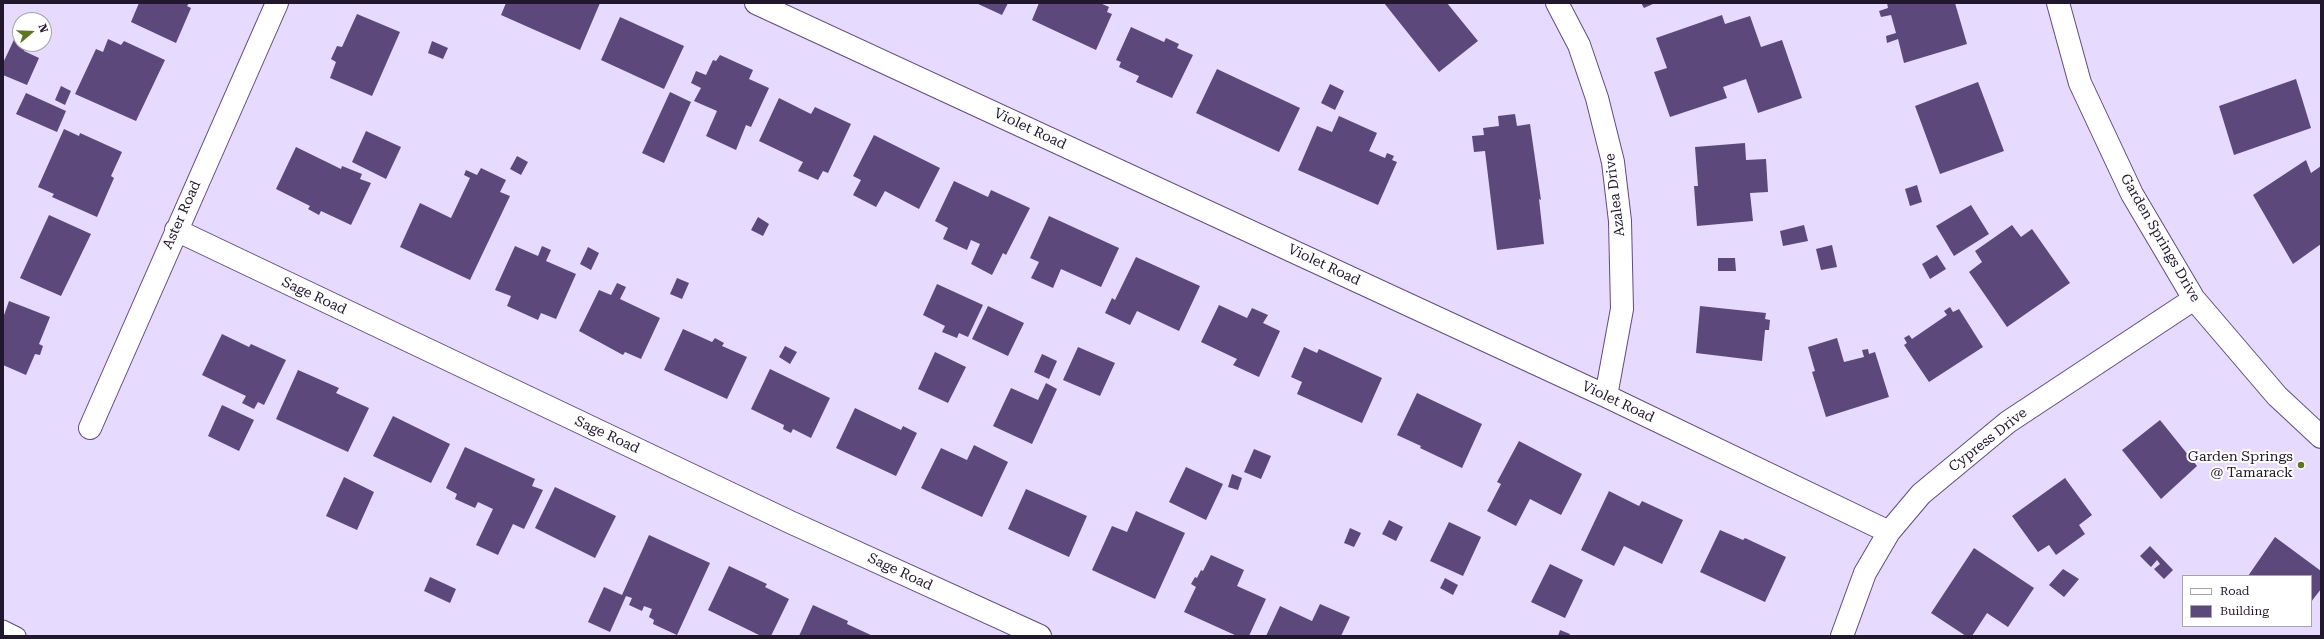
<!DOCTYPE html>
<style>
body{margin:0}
#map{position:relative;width:2324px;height:639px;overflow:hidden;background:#e6dafe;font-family:"Roboto Serif",serif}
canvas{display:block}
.frame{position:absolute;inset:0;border:4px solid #21182e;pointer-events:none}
.legend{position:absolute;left:2182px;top:575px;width:130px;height:52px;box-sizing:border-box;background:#fff;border:1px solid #a6a3ab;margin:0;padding:5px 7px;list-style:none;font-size:12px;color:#21182e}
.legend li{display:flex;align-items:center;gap:8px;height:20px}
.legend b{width:20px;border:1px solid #a6a3ab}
.north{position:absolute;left:12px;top:12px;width:40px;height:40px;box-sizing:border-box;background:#fff;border:1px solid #a6a3ab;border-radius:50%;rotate:71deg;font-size:11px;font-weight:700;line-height:16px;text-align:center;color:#21182e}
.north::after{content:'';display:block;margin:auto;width:14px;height:18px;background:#607321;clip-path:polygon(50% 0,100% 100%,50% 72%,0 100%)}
</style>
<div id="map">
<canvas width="2324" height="639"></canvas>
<div class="frame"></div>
<ul class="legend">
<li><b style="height:5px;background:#fff"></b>Road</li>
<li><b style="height:11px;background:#5c487b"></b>Building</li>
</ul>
<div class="north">N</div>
</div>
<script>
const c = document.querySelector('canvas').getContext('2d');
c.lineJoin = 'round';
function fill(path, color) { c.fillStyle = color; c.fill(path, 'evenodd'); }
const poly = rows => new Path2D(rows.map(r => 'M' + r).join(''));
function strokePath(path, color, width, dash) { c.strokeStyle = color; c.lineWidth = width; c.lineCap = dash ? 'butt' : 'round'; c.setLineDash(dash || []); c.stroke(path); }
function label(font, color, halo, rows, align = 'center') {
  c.font = font + ' "Roboto Serif",serif'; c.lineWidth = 4; c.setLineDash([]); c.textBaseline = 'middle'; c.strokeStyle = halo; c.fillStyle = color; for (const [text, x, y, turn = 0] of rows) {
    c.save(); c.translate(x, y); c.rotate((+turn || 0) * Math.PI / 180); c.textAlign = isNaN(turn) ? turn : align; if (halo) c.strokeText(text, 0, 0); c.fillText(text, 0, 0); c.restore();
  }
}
const building = poly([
 [139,3,189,3,187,6,191,8,176,43,131,22],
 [506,3,600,3,580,50,501,15],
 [976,3,1008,3,1002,15],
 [1039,3,1100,3,1109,7,1107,12,1112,14,1096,50,1032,20],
 [1384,3,1447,3,1478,41,1439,72],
 [1641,3,1655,3,1644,8],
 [1887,3,1955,3,1967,44,1904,63,1898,39,1887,43,1886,36,1896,33,1891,15,1881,17,1879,11,1888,8],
 [357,14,400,32,372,96,330,78,336,62,331,59,337,46,342,47],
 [1722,15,1725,24,1750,16,1761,47,1782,40,1802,98,1758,113,1746,79,1723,87,1727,98,1670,117,1654,72,1667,68,1656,38],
 [620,17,684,46,664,89,601,60],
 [20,27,20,44,27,44,24,51,39,58,27,85,3,75,3,63],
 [1131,27,1164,42,1166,38,1179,44,1177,48,1193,55,1172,98,1136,82,1139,76,1119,67,1121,62,1116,60],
 [108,39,121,45,124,41,165,60,136,121,75,94,96,49,103,52],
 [432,41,448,48,443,59,428,53],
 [720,55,753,70,749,79,769,88,751,127,746,125,736,150,706,136,717,111,694,101,701,88,691,83,696,71,706,75,713,60,716,61],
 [1217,69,1300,108,1279,152,1196,113],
 [2296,79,2311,128,2234,155,2219,106],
 [1978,82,2004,151,1940,174,1915,106],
 [1330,84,1344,91,1335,110,1321,103],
 [61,86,71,91,65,105,55,100],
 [670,92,691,102,664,163,642,153],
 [26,93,66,111,57,132,16,114],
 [779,98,811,114,815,107,851,124,828,173,823,171,818,180,798,171,803,162,759,141],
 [1515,114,1517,126,1530,124,1541,200,1539,199,1544,244,1497,250,1485,151,1474,152,1472,136,1484,135,1483,128,1499,126,1498,116],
 [1339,116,1377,133,1369,151,1385,158,1387,153,1394,156,1392,160,1397,162,1378,205,1298,170,1317,126,1332,132],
 [64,129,79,136,80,133,122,152,111,176,114,178,97,217,52,197,54,194,38,187],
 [366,131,401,147,386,179,352,162],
 [874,135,940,168,919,209,885,191,876,207,853,195,861,180,853,176],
 [1745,143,1746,160,1766,159,1768,192,1750,193,1753,221,1697,226,1694,186,1698,186,1695,147],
 [296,147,341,169,342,166,362,174,360,179,371,183,351,225,321,211,319,215,308,209,310,206,276,189],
 [517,156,528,162,521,175,510,169],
 [2306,160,2311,173,2321,166,2321,244,2293,264,2253,195],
 [481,168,506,180,500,192,510,196,470,280,400,247,420,203,451,218,470,178,464,175,466,170,477,175],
 [954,181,988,197,991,190,1030,208,1006,255,1003,253,992,275,971,264,980,244,971,240,967,250,943,239,948,228,935,221],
 [1917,185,1922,202,1910,206,1905,189],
 [1971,205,1989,234,1954,256,1936,226],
 [49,215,91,234,61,296,20,278],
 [1049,216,1119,248,1101,287,1061,269,1053,288,1031,278,1039,262,1030,258],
 [758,217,769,224,763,236,751,230],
 [1804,225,1808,241,1783,246,1780,231],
 [2012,225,2021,237,2032,229,2070,283,2007,327,1969,272,1982,262,1975,251],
 [1832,245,1837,267,1821,270,1816,249],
 [515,246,538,256,542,246,551,250,546,261,576,274,556,319,541,313,538,320,507,306,511,296,495,290],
 [588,247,599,253,591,270,580,264],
 [1937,255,1946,269,1930,279,1922,264],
 [1136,257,1200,286,1179,331,1137,311,1130,325,1105,313,1112,298,1115,300],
 [1718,258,1735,258,1736,271,1718,271],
 [677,278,689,283,682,299,670,294],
 [617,283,626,287,620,299,660,318,641,359,625,352,623,355,579,331,599,290,611,295],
 [937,284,983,305,968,337,959,333,957,338,942,332,945,326,923,315],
 [9,301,50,317,39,344,43,346,40,355,35,354,26,375,3,365,3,318],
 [1219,305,1247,318,1252,308,1268,315,1263,323,1280,331,1259,377,1233,365,1237,359,1201,342],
 [988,306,1024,323,1008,356,972,339],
 [1700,306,1766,313,1765,319,1770,320,1769,330,1765,330,1762,361,1696,353],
 [1950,307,1953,312,1959,309,1983,347,1929,382,1904,345,1907,343,1904,338,1909,335,1912,339,1947,315,1944,311],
 [683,329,712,342,715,338,724,343,722,346,747,357,727,399,664,370],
 [222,334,249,347,251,344,286,360,264,405,258,402,254,409,242,403,246,396,202,375],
 [1837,338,1844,362,1864,357,1862,350,1868,349,1869,354,1875,352,1889,397,1826,417,1812,372,1815,371,1808,347],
 [785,346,797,352,790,364,779,357],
 [1078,347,1115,363,1100,396,1063,380],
 [1304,347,1317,353,1319,349,1382,378,1362,423,1297,394,1302,382,1291,377],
 [935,352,966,367,948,403,918,389],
 [1042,354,1057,361,1049,379,1034,372],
 [770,369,830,398,811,438,793,429,791,433,783,429,784,425,751,409],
 [298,370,339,388,336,393,369,408,348,452,276,419],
 [1046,383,1057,389,1032,444,993,426,1011,388,1038,400],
 [1417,393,1482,424,1462,468,1420,448,1421,446,1397,435],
 [222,405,254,420,239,451,208,436],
 [855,408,901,430,903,426,917,433,896,476,836,448],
 [393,416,450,444,431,483,373,456],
 [2160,420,2197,466,2161,499,2122,450],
 [1519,441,1582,474,1561,515,1530,499,1516,526,1487,511,1501,484,1497,482],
 [974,445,1008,462,982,517,921,488,941,448,967,460],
 [465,447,535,479,532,486,543,490,524,529,513,524,498,555,476,545,493,509,478,502,475,508,455,499,457,494,446,488],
 [1254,449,1271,456,1261,479,1244,472],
 [1186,467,1223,484,1206,520,1169,502],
 [1232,474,1242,478,1238,490,1228,487],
 [344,477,374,492,357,530,326,516],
 [2065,478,2092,515,2079,525,2085,534,2056,555,2049,545,2038,552,2012,516],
 [555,487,616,516,595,558,535,528],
 [1026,489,1087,516,1069,557,1008,529],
 [1609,491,1639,506,1642,501,1683,520,1662,564,1624,546,1614,566,1581,550],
 [1136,511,1185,533,1155,599,1092,570,1112,526,1127,532],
 [1389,520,1403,527,1396,541,1382,534],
 [1449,522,1481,537,1463,576,1430,561],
 [1350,528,1361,533,1354,547,1344,543],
 [1720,530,1743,540,1745,538,1786,557,1765,602,1700,572],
 [649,535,710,563,677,635,653,624,654,620,649,617,652,609,644,606,642,611,629,605,632,598,626,596,610,632,588,622,604,587,622,595],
 [2275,537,2321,571,2321,589,2311,602,2311,576,2248,576],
 [2150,546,2173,570,2164,579,2154,569,2160,564,2157,560,2151,567,2140,556],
 [1974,548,2034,588,2008,627,1987,613,1972,636,1966,636,1931,613],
 [1211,555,1244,570,1237,586,1266,599,1249,636,1237,636,1184,612,1196,587,1191,584,1195,577,1197,578,1201,570,1203,571],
 [1550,564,1583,580,1565,618,1531,602],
 [729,566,767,584,765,587,789,599,771,636,761,636,708,610],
 [2063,569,2079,579,2064,597,2049,585],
 [430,577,456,589,450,603,424,591],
 [1445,578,1458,585,1453,595,1440,588],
 [1320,604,1350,617,1341,636,1266,636,1280,606,1312,621],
 [813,605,848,621,847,624,873,636,799,636],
 [1560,630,1570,634,1569,636,1558,636]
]);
const service = poly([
 [3,629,17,636]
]);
const minor = poly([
 [756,3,1606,396,1889,532],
 [1557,3,1579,45,1597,98,1613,162,1620,221,1622,309,1606,396],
 [2058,3,2080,83,2132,194,2194,299,2277,396,2321,437],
 [176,230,790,522,1040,636],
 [90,428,277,3],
 [1842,636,1865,573,1889,532,1921,494,2008,422,2194,299]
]);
const markers = [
 [2301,465,4,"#607321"]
];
const streetNames = [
 ["Violet Road",1030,129,25],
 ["Azalea Drive",1615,195,-97],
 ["Aster Road",182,215,-66],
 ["Garden Springs Drive",2160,238,60],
 ["Violet Road",1324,265,25],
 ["Sage Road",314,296,25],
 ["Violet Road",1618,402,25],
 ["Sage Road",607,435,25],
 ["Cypress Drive",1988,440,-38],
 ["Sage Road",900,572,25]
];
const poiNames = [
 ["Garden Springs",2293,457],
 ["@ Tamarack",2293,473]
];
fill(building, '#5c487b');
strokePath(service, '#604c7f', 19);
strokePath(minor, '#604c7f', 24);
strokePath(service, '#fff', 17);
strokePath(minor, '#fff', 22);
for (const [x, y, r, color] of markers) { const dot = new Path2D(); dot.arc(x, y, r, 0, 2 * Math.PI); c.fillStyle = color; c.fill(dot); strokePath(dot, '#fff', 1.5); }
label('14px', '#21182e', '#fff', streetNames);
label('14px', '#21182e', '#fff', poiNames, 'right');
</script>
